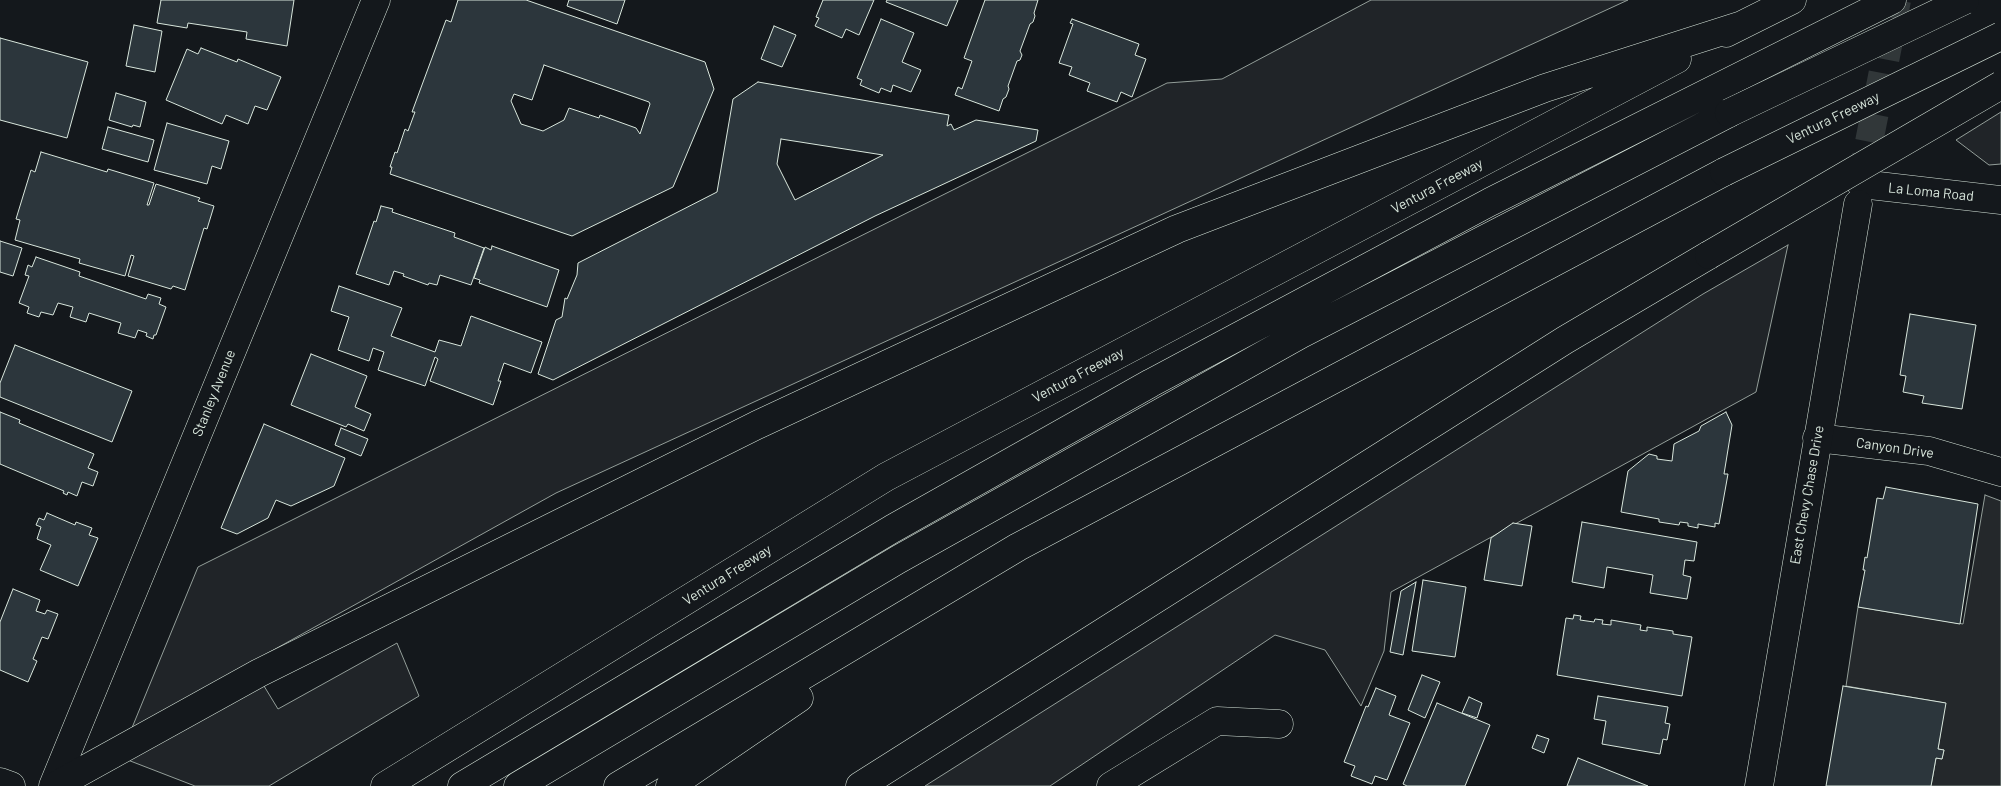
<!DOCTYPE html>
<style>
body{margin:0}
canvas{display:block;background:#14181c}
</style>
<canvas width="2001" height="786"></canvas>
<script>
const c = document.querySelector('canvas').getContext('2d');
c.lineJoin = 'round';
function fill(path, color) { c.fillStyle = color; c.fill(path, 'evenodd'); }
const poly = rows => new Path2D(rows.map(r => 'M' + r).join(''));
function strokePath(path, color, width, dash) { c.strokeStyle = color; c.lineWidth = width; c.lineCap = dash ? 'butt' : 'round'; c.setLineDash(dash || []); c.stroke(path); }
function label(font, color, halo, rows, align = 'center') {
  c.font = font + ' Barlow,sans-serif'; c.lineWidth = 4; c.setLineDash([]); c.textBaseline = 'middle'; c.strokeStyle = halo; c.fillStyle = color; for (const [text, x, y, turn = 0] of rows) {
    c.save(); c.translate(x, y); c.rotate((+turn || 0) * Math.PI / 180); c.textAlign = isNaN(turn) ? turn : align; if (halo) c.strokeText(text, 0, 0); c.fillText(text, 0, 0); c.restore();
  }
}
const green = poly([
 [1371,0,1628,0,556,493,250,663,278,709,397,643,419,696,269,786,195,786,120,757,198,567,1167,83,1222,79,1371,0],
 [2001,112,2001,164,1989,165,1956,140,2001,112],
 [1788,245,1756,392,1391,592,1384,651,1361,706,1325,650,1275,635,1050,786,925,786,1703,294,1788,245]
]);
const parking = poly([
 [1985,495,2001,501,2001,786,1931,786,1936,758,1942,759,1944,750,1938,749,1945,703,1846,686,1858,607,1963,624,1985,495]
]);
const building = poly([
 [161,0,294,0,287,46,246,39,247,32,188,23,187,28,157,23,161,0],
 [458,0,526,0,705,62,714,89,673,187,572,236,390,174,392,167,390,167,395,152,397,153,405,129,408,131,415,112,412,112,446,20,451,22,458,0],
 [544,65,649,102,650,104,640,134,636,128,600,115,599,118,569,108,564,120,543,131,521,124,511,101,514,94,532,100,544,65],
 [569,0,625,0,617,24,567,6,569,0],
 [823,0,874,0,859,35,846,29,842,38,815,26,819,18,816,17,823,0],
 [887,0,958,0,947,26,886,2,887,0],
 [985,0,1038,0,1034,13,1035,16,1033,22,1030,24,1020,51,1022,55,1020,60,1017,61,1008,86,1009,89,1006,97,1003,99,999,111,955,95,958,87,962,89,972,61,964,58,985,0],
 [881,19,914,33,902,62,921,70,911,92,893,85,891,92,881,88,879,93,860,85,862,80,857,78,881,19],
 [1072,19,1139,44,1135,55,1146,59,1132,97,1121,92,1117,102,1087,91,1090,83,1069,75,1072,67,1059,63,1073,24,1070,23,1072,19],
 [134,25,162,31,155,72,126,66,134,25],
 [774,26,796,35,782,67,761,59,774,26],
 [0,38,88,62,67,138,0,120,0,38],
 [201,48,237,62,238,59,281,77,267,110,255,106,248,124,226,115,222,124,166,100,187,49,198,54,201,48],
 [758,82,949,115,947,126,951,124,954,130,976,120,1038,130,1036,141,875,216,553,380,538,374,556,320,562,317,565,298,567,299,577,275,578,263,717,192,733,99,758,82],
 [781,139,883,155,795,200,777,164,781,139],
 [116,93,146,102,140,127,133,125,132,127,109,120,116,93],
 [167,123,229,141,221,169,212,166,207,184,154,170,167,123],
 [108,127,154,140,148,162,102,149,108,127],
 [41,152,107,172,108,169,154,183,147,205,149,205,156,184,200,198,198,201,214,206,207,229,204,228,185,290,173,286,171,289,128,276,134,256,131,255,125,276,79,263,80,259,15,240,20,220,16,219,31,170,35,172,41,152],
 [381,206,393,209,392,212,455,233,454,237,484,248,471,285,440,275,437,285,429,283,428,285,403,276,404,274,394,271,389,285,356,274,374,221,376,222,381,206],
 [0,241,22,248,13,276,0,272,0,241],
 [492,246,559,270,547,307,479,283,480,280,474,278,485,247,491,250,492,246],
 [36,257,80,272,79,276,146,299,148,294,161,298,159,304,166,307,156,335,154,335,153,339,146,336,147,333,138,330,135,338,118,333,121,323,89,313,86,322,70,317,73,307,58,303,53,315,41,312,39,317,27,313,29,307,19,303,29,276,25,275,28,265,32,267,36,257],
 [339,286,402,308,391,336,435,352,439,340,461,346,471,316,542,342,531,373,504,363,498,381,501,381,493,405,430,381,438,359,435,357,425,386,378,370,384,352,373,348,369,361,338,350,349,317,331,311,339,286],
 [1910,314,1976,325,1962,409,1922,403,1924,396,1903,392,1906,376,1900,375,1910,314],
 [15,345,132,391,112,442,0,397,0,383,15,345],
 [311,354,367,376,355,407,371,414,364,431,348,424,346,427,291,405,311,354],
 [0,412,20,420,19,423,94,454,88,468,98,472,93,486,82,482,77,496,68,492,67,495,63,493,64,491,0,464,0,412],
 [1726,412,1732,425,1724,474,1728,474,1719,524,1715,523,1715,527,1698,524,1698,528,1688,526,1688,523,1680,522,1679,525,1659,522,1659,519,1621,512,1628,471,1649,454,1657,456,1657,459,1672,461,1674,444,1699,431,1701,426,1726,412],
 [264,424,345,458,334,486,291,506,276,500,268,518,237,534,221,528,264,424],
 [341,428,368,439,361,456,335,445,341,428],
 [1886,487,1978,504,1960,624,1858,607,1865,570,1863,570,1865,557,1867,558,1877,498,1883,499,1886,487],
 [47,513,75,525,76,522,92,528,89,535,98,538,78,586,40,570,51,545,37,539,41,527,36,525,39,518,44,520,47,513],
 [1582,522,1697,542,1694,561,1685,560,1683,575,1691,577,1687,599,1650,593,1653,575,1607,567,1604,588,1572,582,1582,522],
 [1513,523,1532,526,1522,586,1484,580,1491,538,1513,523],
 [1423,580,1466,587,1455,657,1412,651,1423,580],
 [1416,582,1403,655,1390,652,1401,591,1416,582],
 [13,589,40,600,36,611,45,614,47,610,58,614,48,639,42,637,33,659,37,661,28,682,0,670,0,622,13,589],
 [1574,615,1581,616,1580,620,1594,622,1595,619,1603,620,1602,624,1611,625,1611,620,1641,625,1640,630,1647,631,1647,627,1673,631,1673,634,1692,637,1682,696,1557,675,1566,618,1573,619,1574,615],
 [1422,675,1440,682,1425,718,1408,710,1422,675],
 [1843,686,1946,703,1938,749,1944,750,1942,759,1936,758,1931,786,1826,786,1843,686],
 [1376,688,1396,696,1389,715,1410,723,1387,780,1375,776,1372,784,1351,776,1355,766,1344,762,1366,706,1368,707,1376,688],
 [1598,696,1668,707,1665,723,1670,724,1667,740,1663,739,1660,754,1602,744,1606,721,1594,719,1598,696],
 [1469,697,1482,703,1477,718,1462,713,1469,697],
 [1437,703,1490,725,1465,786,1407,786,1403,784,1437,703],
 [1537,735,1549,739,1544,753,1532,748,1537,735],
 [1578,758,1648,786,1567,786,1578,758]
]);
const majorTunnel = poly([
 [1861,183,1897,0]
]);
const minor = poly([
 [1861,184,2001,200],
 [1817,438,1929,451,2001,472],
 [0,782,11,786],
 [53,786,376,0],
 [1111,786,1217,721,1279,724]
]);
const major = poly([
 [1759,786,1858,204]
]);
const highway = poly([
 [1726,33,1792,0],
 [55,786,259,673,757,425,1177,229,1545,88,1742,25],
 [385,786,886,477,1677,59],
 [462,786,892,529,1151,383,1490,202,1892,0],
 [518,786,899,559,1301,334,1729,113],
 [618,786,1018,547,1724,172],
 [670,786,799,698],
 [860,786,1565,340,1709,255]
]);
const highwayBridge = poly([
 [1729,113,1965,0],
 [1724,172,2001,36],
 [1709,255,2001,85]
]);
const streetNames = [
 ["Ventura Freeway",1833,118,-26],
 ["Ventura Freeway",1437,186,-28],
 ["La Loma Road",1931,192,6],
 ["Ventura Freeway",1078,375,-28],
 ["Stanley Avenue",214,393,-68],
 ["Canyon Drive",1895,448,8],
 ["East Chevy Chase Drive",1807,495,-80],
 ["Ventura Freeway",727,575,-32]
];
fill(green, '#202428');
strokePath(green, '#939e99', 1);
fill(parking, '#24282b');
strokePath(parking, '#939e99', 1);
fill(building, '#2c363c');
strokePath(building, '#d8e6dc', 1);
strokePath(majorTunnel, '#313739', 28, [28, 14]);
strokePath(minor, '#d8e6dc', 29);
strokePath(major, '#d8e6dc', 29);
strokePath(highway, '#d8e6dc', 29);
strokePath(minor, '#14181c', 28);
strokePath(major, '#14181c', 28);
strokePath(highway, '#14181c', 28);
strokePath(highwayBridge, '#d8e6dc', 29, []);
strokePath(highwayBridge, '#14181c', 28);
label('14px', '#d8e6dc', '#14181c', streetNames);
</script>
